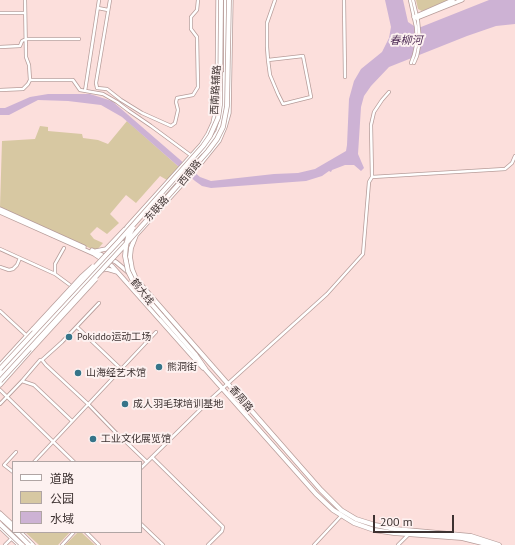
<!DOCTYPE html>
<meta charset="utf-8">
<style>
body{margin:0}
#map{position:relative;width:515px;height:545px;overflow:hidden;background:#fcdfdc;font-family:"PT Sans","Noto Sans SC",sans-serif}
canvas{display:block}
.legend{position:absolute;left:12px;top:461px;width:130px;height:72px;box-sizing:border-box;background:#fdf1f0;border:1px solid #b0a5a4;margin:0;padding:5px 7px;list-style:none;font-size:12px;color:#3d3231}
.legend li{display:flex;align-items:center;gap:8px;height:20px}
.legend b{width:20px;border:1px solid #b0a5a4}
.scale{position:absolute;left:373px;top:515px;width:81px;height:18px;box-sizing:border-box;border:2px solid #3d3231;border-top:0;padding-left:5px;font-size:12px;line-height:14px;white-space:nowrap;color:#3d3231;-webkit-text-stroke:3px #fdf1f0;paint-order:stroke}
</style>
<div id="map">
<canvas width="515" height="545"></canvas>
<ul class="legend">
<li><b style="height:5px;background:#fff"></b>道路</li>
<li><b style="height:11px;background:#d7c8a2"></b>公园</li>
<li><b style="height:11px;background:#cdb2d4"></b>水域</li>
</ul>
<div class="scale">200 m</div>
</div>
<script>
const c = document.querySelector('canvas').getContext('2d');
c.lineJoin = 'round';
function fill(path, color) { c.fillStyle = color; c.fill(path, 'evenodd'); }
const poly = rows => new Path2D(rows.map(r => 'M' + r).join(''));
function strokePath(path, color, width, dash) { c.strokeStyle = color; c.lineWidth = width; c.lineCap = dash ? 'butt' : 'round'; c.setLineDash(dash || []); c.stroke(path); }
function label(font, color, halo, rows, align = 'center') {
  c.font = font + ' "PT Sans","Noto Sans SC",sans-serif'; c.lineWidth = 4; c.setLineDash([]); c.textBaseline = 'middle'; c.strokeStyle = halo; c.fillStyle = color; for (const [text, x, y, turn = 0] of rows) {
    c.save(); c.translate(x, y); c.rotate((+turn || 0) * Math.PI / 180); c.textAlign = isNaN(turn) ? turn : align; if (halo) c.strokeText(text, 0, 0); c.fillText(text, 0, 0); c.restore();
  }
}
const green = poly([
 [416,0,449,0,422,11,418,9],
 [127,121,179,167,167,180,160,176,136,203,126,195,110,214,119,223,107,234,97,227,90,234,94,239,103,243,96,251,0,207,2,141,35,139,40,126,48,127,48,131,82,134,83,138,98,140,108,144],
 [25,532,70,532,58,545,39,545],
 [78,532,81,532,95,545,65,545]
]);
const water = poly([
 [385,0,403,0,408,22,414,26,421,27,489,0,515,0,515,24,496,26,467,36,389,67,371,86,364,96,361,107,358,154,364,168,361,171,354,165,345,165,332,170,331,172,329,171,322,176,306,181,211,188,202,186,195,181,122,117,101,105,68,101,38,100,9,115,0,115,0,108,5,108,30,97,48,94,90,94,112,101,200,177,211,181,274,174,298,173,315,169,346,151,347,145,349,99,354,81,361,69,382,52,389,38,391,27]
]);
const minor = poly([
 [110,0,96,83,97,88,107,89,121,100,142,113,171,126,175,123,178,110,176,102,177,98,193,95,198,87,197,37,191,29,191,17,197,10,198,0],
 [344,0,345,77],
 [410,0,416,27,417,41,414,55,411,63],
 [413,0,418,21,420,41,417,56,414,63],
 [98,8,108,10],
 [0,13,25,13],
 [0,47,20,46,22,41,26,39,79,39],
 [268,60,303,56,311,97,283,104,278,94,270,75,268,60,267,47,267,23,275,0],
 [30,80,73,80,80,90,103,94,117,102,129,111,151,126,193,157],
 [0,90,23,89,28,84,30,80,29,65,26,57,25,0],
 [85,91,99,0],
 [372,177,371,125,374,112,382,100,389,92],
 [0,249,55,274,74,288],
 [0,267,9,270,13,269,17,265,20,258],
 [55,273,55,264,64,248],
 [0,311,27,336],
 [77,327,121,369],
 [42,360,46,365,88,404,119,436,122,438,147,462],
 [22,381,34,385,72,421],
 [0,390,74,462],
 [0,404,22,381,40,360,42,360,62,342,99,303],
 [152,457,223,527,222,531,208,545],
 [34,462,156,332],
 [141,468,213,397,327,294,363,254,369,182,372,177,505,169,512,163,515,156],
 [13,472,4,465,16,452],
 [141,524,163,545],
 [86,532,99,545],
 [5,545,13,537],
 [62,545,74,532],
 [314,545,341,516],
 [398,545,409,534]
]);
const major = poly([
 [414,17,417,18,462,0],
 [414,17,453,0],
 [202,162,219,141,225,127,229,113,231,0],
 [0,209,84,247],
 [0,212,94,254,112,266,192,356,203,368],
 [124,234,127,227,201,145,208,134,213,123,217,105,218,0],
 [92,250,116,262,129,273],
 [96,251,106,249,125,229],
 [102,270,107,269,117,272],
 [0,365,33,329],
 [0,373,120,243,122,239],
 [0,377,122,244,127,241],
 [0,385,32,349],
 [0,513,13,525],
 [0,527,19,545],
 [20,532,33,545]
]);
const highway = poly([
 [226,78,226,0],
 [223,116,218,132,206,149,201,163,136,235,131,248,130,257,132,269,136,279,321,490,341,510,356,519,375,525,395,529,471,536,499,545],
 [220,119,223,106,223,74],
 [153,205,207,145],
 [162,316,195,354,206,370,316,494,333,510,354,523,374,530,394,533,462,538,490,545],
 [0,517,13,529]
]);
const majorBridge = poly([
 [33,329,82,276,93,266],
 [32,349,96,279]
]);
const highwayBridge = poly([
 [133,228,128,237,126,246,125,256,128,271,135,285,162,316],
 [0,369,119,241,203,146,210,136,218,118,220,105,221,0],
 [0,381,124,246,208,151,217,139,223,127,227,106,229,0],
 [0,524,22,545],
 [16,532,29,545]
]);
const markers = [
 [69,337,4,"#367489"],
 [159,367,4,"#367489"],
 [78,373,4,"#367489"],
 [125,404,4,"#367489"],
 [93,439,4,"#367489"]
];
const streetNames = [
 ["西南路辅路",216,90,-87],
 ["西南路",190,173,-51],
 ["东联路",157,209,-48],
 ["鹤大线",142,292,52],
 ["香周路",241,399,49]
];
const poiNames = [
 ["Pokiddo运动工场",77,337],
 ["熊洞街",167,367],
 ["山海经艺术馆",86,373],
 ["成人羽毛球培训基地",133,404],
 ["工业文化展览馆",101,439]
];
const waterNames = [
 ["春柳河",406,41]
];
fill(green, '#d7c8a2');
fill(water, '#cdb2d4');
strokePath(minor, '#b79d9a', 4);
strokePath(major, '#b79d9a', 5);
strokePath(highway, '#b79d9a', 5.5);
strokePath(minor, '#fff', 2.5);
strokePath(major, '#fff', 3.5);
strokePath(highway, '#fff', 4);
strokePath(majorBridge, '#b79d9a', 5, []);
strokePath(highwayBridge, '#b79d9a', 5.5, []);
strokePath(majorBridge, '#fff', 3.5);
strokePath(highwayBridge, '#fff', 4);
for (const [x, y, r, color] of markers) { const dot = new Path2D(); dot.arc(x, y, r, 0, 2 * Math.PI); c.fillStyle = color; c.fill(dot); strokePath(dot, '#fdf1f0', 1.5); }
label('10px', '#3d3231', '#fdf1f0', streetNames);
label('10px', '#3d3231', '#fdf1f0', poiNames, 'left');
label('italic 11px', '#4a2752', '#fdf1f0', waterNames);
</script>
